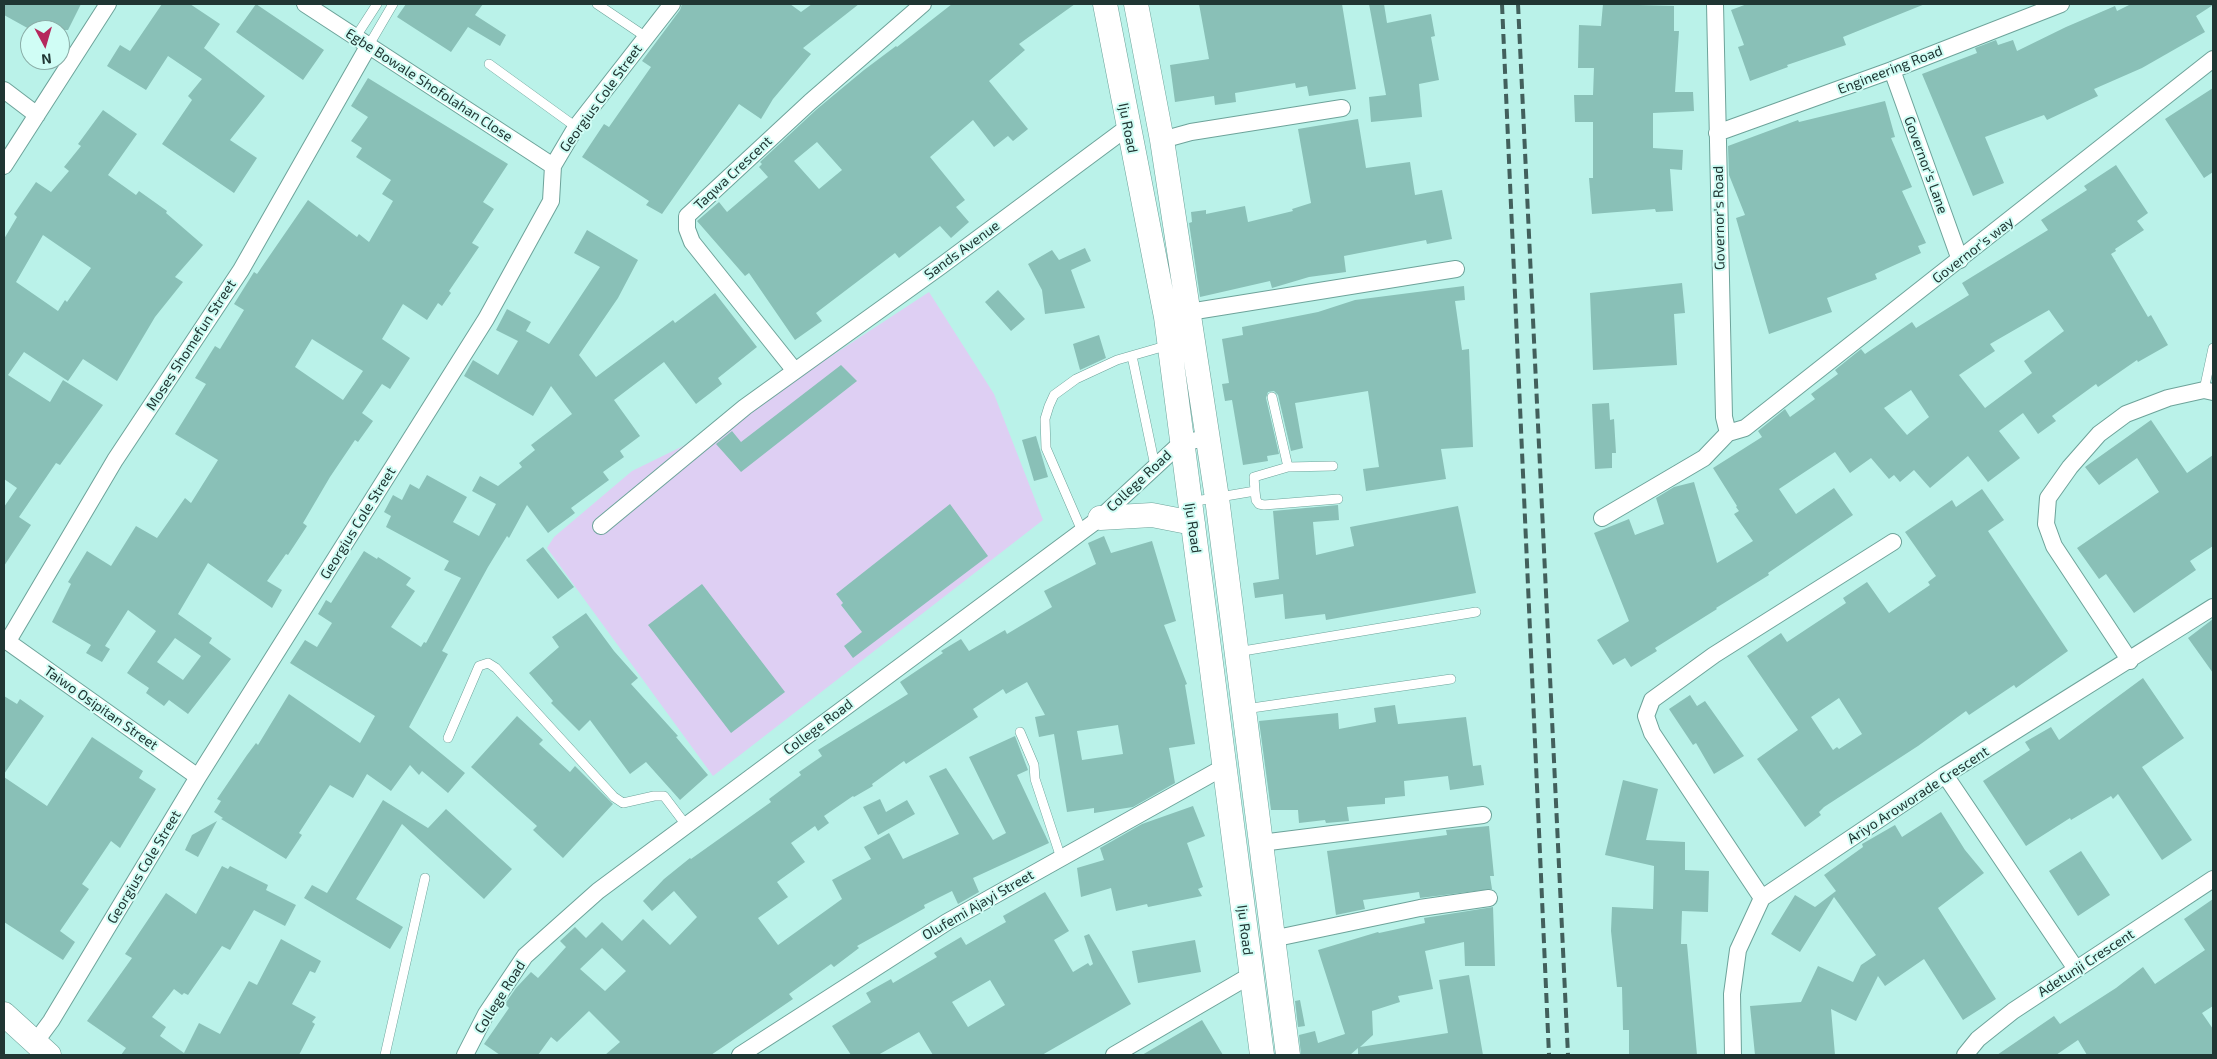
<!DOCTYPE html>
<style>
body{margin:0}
#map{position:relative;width:2217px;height:1059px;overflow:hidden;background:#baf2e9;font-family:"Exo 2",sans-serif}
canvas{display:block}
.frame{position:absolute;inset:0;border:5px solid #203633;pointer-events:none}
.north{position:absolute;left:20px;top:20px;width:50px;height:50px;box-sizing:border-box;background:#d0fdf5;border:1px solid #8aada7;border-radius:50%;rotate:174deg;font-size:14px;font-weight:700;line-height:20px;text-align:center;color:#203633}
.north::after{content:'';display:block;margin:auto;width:18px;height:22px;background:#b5285d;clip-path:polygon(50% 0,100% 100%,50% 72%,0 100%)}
</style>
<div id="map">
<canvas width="2217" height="1059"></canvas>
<div class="frame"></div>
<div class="north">N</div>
</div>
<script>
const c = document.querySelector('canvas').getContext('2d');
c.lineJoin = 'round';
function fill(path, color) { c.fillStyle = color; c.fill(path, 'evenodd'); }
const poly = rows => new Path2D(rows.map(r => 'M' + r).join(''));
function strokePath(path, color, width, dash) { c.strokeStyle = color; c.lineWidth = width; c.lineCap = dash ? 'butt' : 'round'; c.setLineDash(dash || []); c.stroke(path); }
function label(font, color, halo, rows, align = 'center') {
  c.font = font + ' "Exo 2",sans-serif'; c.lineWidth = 4; c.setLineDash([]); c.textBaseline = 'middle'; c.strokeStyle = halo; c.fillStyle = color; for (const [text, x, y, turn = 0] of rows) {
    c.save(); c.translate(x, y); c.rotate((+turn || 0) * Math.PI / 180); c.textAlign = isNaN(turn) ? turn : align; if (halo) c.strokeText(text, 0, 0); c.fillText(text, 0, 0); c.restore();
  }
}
const green = poly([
 [929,292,994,394,1043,520,713,776,547,548,554,537,632,471,726,425]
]);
const building = poly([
 [4,4,81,4,68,30,31,30,4,15],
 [162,4,190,4,220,24,204,48,265,96,230,140,257,158,234,193,162,144,192,100,188,96,202,79,168,56,146,90,107,66,120,45,130,51],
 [256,4,324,50,303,80,236,32],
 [406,4,483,4,475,15,506,35,500,46,468,27,451,52,397,17],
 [682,4,790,4,801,12,812,4,859,4,803,48,811,54,773,99,761,119,739,104,662,214,646,205,649,201,582,157,604,124,609,127,651,67,642,61,680,10],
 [952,4,1075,4,1019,44,1025,50,989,81,1028,129,1013,141,1008,136,994,147,973,120,930,157,965,200,956,207,969,222,951,238,940,226,899,258,895,253,816,313,822,321,795,340,749,273,745,276,697,221,719,202,727,212,768,177,759,167,762,164,760,162,817,109,864,70,896,46,897,47],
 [817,142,842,170,819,189,794,161],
 [1199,4,1342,4,1356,89,1309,96,1307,86,1296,88,1295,83,1235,93,1236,102,1215,105,1214,96,1175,102,1170,65,1209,59],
 [1369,4,1384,4,1387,23,1431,14,1435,36,1431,37,1439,80,1419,84,1422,117,1371,122,1369,97,1386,95],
 [1603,4,1674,6,1674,31,1679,31,1675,92,1693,92,1694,111,1653,113,1653,148,1683,150,1682,170,1670,169,1673,211,1656,212,1655,209,1592,214,1589,178,1593,178,1593,122,1575,122,1574,95,1593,95,1594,68,1578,68,1579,25,1601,26],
 [1747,4,1925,4,1843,37,1846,45,1787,65,1788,67,1750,81,1738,47,1744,45,1731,10],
 [2131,4,2213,5,2196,16,2205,32,2142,68,2094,89,2098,96,2047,120,2044,115,1985,137,2004,183,1973,196,1922,74,1977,53,1975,48,1996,40,1998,45,2013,40,2017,51,2066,27,2115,6,2117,11],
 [368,78,508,164,483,202,494,209,472,243,479,247,449,291,451,293,442,306,438,303,427,320,403,304,382,339,410,358,390,389,382,384,362,413,373,421,358,442,355,440,330,477,303,523,307,526,288,555,286,554,267,581,282,590,272,608,208,563,178,614,212,638,209,643,231,659,188,714,169,700,164,706,146,693,149,688,127,673,156,631,128,610,105,646,110,649,102,662,86,653,91,645,52,622,71,584,68,582,87,551,111,566,136,526,157,538,185,498,191,503,218,460,175,434,206,384,195,378,215,346,220,349,244,310,234,304,254,272,257,274,308,200,357,237,359,234,369,242,393,201,382,194,391,180,356,157,362,148,351,141,368,117,351,106],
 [312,339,363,371,343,400,295,367],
 [175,638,201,656,183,680,157,662],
 [2213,88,2213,172,2204,178,2165,119],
 [1885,101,1895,137,1891,138,1912,187,1902,191,1926,243,1918,246,1921,253,1875,274,1877,279,1827,298,1832,312,1769,334,1736,218,1745,215,1729,175,1728,146,1798,120,1799,122],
 [103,110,137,134,108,175,136,195,139,191,167,211,166,213,203,245,175,277,183,282,155,317,117,381,83,359,68,381,24,352,8,375,50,402,63,380,103,405,60,465,56,463,19,517,31,525,4,566,4,507,17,488,4,479,4,239,17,217,14,214,36,182,51,192,69,171,64,167,81,146,78,144],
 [43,235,91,268,67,302,65,300,58,311,16,282],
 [1358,119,1366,168,1410,162,1415,195,1442,190,1452,239,1427,244,1426,240,1344,256,1346,272,1309,277,1272,288,1270,281,1200,297,1189,223,1192,222,1191,212,1206,210,1206,214,1245,206,1248,222,1293,211,1292,209,1311,203,1298,129],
 [2116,165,2148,213,2137,221,2144,230,2115,249,2116,251,2111,254,2148,317,2151,315,2168,345,2138,362,2137,360,2098,387,2096,384,2052,416,2056,421,2038,434,2023,413,1999,431,2020,458,1988,482,1968,456,1930,488,1914,470,1900,482,1894,475,1889,479,1871,458,1850,473,1835,452,1779,489,1796,514,1834,488,1853,515,1768,573,1769,575,1716,608,1717,609,1655,648,1657,651,1631,667,1625,658,1613,665,1597,640,1629,621,1594,533,1629,519,1635,535,1664,524,1656,498,1674,487,1694,482,1717,563,1753,541,1734,514,1739,511,1736,507,1737,506,1713,468,1762,437,1758,431,1785,409,1790,417,1815,399,1811,394,1838,374,1835,370,1861,349,1865,354,1912,322,1916,328,1969,295,1962,283,2048,230,2041,220,2087,190,2084,186],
 [2049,310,2064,331,2024,361,2032,373,1985,408,1959,375,1995,351,1990,344],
 [1911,390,1929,417,1907,435,1884,408],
 [587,230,638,260,618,298,579,355,596,377,673,320,675,323,715,293,757,347,718,378,722,384,696,404,664,362,614,400,640,436,620,451,624,457,603,472,609,480,571,508,575,513,548,533,527,505,509,538,507,536,488,567,442,651,448,654,409,727,465,773,448,793,422,771,419,775,410,765,391,791,367,774,353,798,330,785,299,833,302,835,286,859,221,819,223,818,214,812,221,801,217,799,247,755,256,743,258,745,289,694,360,743,375,716,290,663,305,640,317,647,332,623,318,614,326,600,331,603,364,551,377,559,378,557,411,578,406,585,415,591,391,627,421,647,424,642,426,643,461,578,444,570,449,561,386,527,391,516,384,512,393,495,402,500,410,484,419,489,427,475,467,497,453,522,479,536,496,504,472,491,480,476,498,486,522,467,519,463,535,450,531,445,572,414,551,386,533,416,464,376,473,360,498,375,518,341,496,330,507,309,531,322,526,331,549,344,600,267,574,253],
 [1085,248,1091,261,1071,270,1085,308,1045,314,1042,290,1028,264,1052,250,1059,260],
 [1682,283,1685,313,1674,314,1677,365,1593,370,1590,293],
 [1464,286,1465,300,1455,301,1462,350,1469,349,1473,447,1441,449,1446,479,1366,491,1363,469,1379,467,1368,391,1295,403,1303,448,1291,451,1278,395,1274,391,1268,392,1266,398,1279,454,1267,456,1268,461,1243,465,1232,400,1225,401,1222,384,1229,383,1222,339,1243,335,1242,327,1318,312,1355,300],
 [998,290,1025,319,1011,331,985,302],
 [1099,335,1106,358,1080,370,1073,344],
 [841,365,857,381,741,472,716,444,732,431,741,442],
 [1609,403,1610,420,1614,419,1616,453,1612,453,1612,468,1595,469,1592,404],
 [2151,420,2187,473,2213,455,2213,546,2190,561,2196,570,2134,613,2106,574,2099,579,2077,548,2159,492,2137,458,2099,485,2085,467],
 [1036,436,1048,477,1034,481,1022,440],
 [1982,489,2004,520,1988,531,2068,651,2016,688,2014,685,1969,715,1966,711,1918,746,1824,807,1819,812,1821,815,1805,827,1757,759,1798,730,1747,656,1781,633,1787,642,1846,603,1843,598,1867,582,1889,613,1930,585,1928,582,1936,576,1905,532,1952,500,1956,507],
 [1839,698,1862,734,1839,749,1837,747,1833,750,1811,717],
 [950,504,988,556,853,658,844,646,862,632,841,605,843,603,836,594],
 [1338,505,1339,520,1313,522,1316,555,1354,546,1350,527,1458,506,1476,593,1326,620,1325,614,1285,619,1283,594,1255,598,1253,583,1279,579,1273,511],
 [1104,536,1111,553,1152,541,1176,621,1164,625,1187,684,1185,685,1195,744,1169,748,1175,783,1133,807,1094,813,1094,808,1067,812,1054,734,1039,737,1035,717,1045,715,1027,682,1006,694,1003,689,973,709,978,717,906,764,904,761,872,784,873,786,854,797,853,796,824,816,829,823,818,831,815,826,791,843,805,862,777,882,788,897,758,918,778,945,842,899,832,880,871,859,864,847,889,833,903,859,959,834,929,776,946,768,993,840,1006,833,969,757,1015,736,1028,770,1017,775,1049,843,973,878,979,892,958,904,952,891,924,905,925,908,857,946,859,948,834,967,831,964,789,994,793,999,711,1055,605,1055,620,1042,589,1011,557,1042,551,1037,538,1055,500,1055,484,1044,509,1008,505,1004,516,988,531,972,538,978,566,947,560,941,575,927,586,938,602,922,622,941,643,919,670,945,697,917,674,891,652,911,643,901,664,879,690,858,691,859,771,802,769,799,801,775,799,772,822,756,818,750,908,694,900,682,943,653,941,651,961,639,969,651,1005,630,1007,634,1052,607,1044,591,1096,564,1088,543],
 [1118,725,1123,754,1082,760,1077,731],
 [602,948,626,971,605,991,580,969],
 [543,547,574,587,558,599,526,560],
 [702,584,785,692,731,733,648,625],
 [586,613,614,651,638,678,631,684,678,736,676,737,708,775,680,800,646,762,630,774,590,720,579,731,551,703,553,701,529,673,559,647,552,637],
 [2213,619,2213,673,2188,638],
 [2143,678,2184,738,2142,767,2192,840,2162,860,2118,794,2113,799,2111,796,2071,820,2070,818,2026,846,1983,781,2030,750,2025,742,2051,727,2059,740],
 [1690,695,1697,706,1705,701,1744,756,1714,774,1696,743,1693,745,1669,709],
 [4,696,17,704,20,699,44,716,4,774],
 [1395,705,1398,724,1466,717,1473,766,1481,765,1484,785,1450,790,1448,776,1404,781,1405,796,1385,798,1385,804,1347,807,1349,821,1326,823,1325,820,1299,823,1298,810,1271,810,1259,721,1338,713,1339,729,1376,722,1374,708],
 [517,716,543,740,539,744,570,772,575,766,613,804,563,858,533,830,537,826,471,767],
 [92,737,143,771,139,778,156,789,120,848,111,841,82,884,89,889,60,931,75,942,63,960,4,922,4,777,47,806],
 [1623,780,1658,789,1646,840,1685,842,1685,870,1709,871,1708,912,1682,911,1681,944,1687,944,1697,1055,1629,1055,1629,1030,1623,1030,1622,987,1617,987,1611,931,1612,907,1653,909,1654,866,1605,855],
 [880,799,886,812,907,800,915,814,878,835,863,807],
 [383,800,428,828,446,809,512,869,484,899,402,824,356,899,403,927,390,949,304,898,312,885,327,893],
 [1193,806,1205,836,1187,843,1203,887,1198,889,1202,896,1148,907,1147,904,1116,911,1111,888,1081,897,1077,868,1104,860,1100,848,1142,824],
 [1941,812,1965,850,1984,873,1938,908,1996,999,1963,1020,1924,959,1885,986,1878,976,1856,1021,1831,1009,1835,1055,1755,1055,1750,1006,1801,1002,1818,966,1853,982,1861,965,1876,955,1834,897,1800,952,1771,934,1795,895,1815,907,1836,891,1824,875,1863,847,1862,844,1895,825,1902,837],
 [217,821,198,857,185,850,192,835],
 [1489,826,1494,876,1490,876,1492,889,1420,898,1419,892,1363,900,1365,909,1336,915,1327,851,1447,835,1446,830],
 [2081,851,2110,895,2078,916,2049,871],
 [222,866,228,869,230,866,268,885,266,890,296,905,285,926,254,910,230,950,222,946,188,995,184,993,182,995,174,989,152,1017,166,1027,160,1036,184,1053,199,1023,220,1034,249,981,257,985,281,939,321,961,315,973,310,971,292,1004,316,1017,312,1022,315,1024,299,1055,121,1055,126,1048,87,1021,132,958,125,954,166,893,196,914],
 [1045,892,1069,931,1054,940,1073,972,1088,963,1090,966,1093,964,1084,936,1089,934,1131,1004,1042,1055,933,1055,919,1032,878,1055,851,1055,832,1026,871,1002,866,993,891,979,893,983,937,957,934,953,961,937,966,945,1006,922,1003,916],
 [990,980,1005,1005,968,1027,952,1002],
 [2213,899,2213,1006,2202,1013,2213,1029,2213,1055,2087,1055,2078,1040,2056,1055,1997,1055,2054,1016,2060,1024,2116,988,2143,967,2155,984,2205,950,2184,919],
 [1493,907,1495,966,1465,966,1464,942,1425,951,1433,989,1398,996,1400,1002,1372,1011,1373,1035,1360,1047,1448,1033,1439,980,1469,975,1483,1055,1358,1055,1358,1048,1350,1055,1301,1055,1299,1035,1315,1031,1318,1043,1345,1034,1318,950,1378,932,1379,933,1425,923,1424,918],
 [1195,940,1201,972,1138,983,1132,951],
 [1300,1000,1305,1026,1298,1027,1295,1001],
 [1202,1020,1223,1055,1142,1055]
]);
const service = poly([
 [597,4,646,37],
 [355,38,377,4],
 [369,45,393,4],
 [489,64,576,127],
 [1132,356,1155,466],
 [2204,390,2213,348],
 [1272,397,1288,467],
 [1255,491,1256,500,1259,504,1264,505,1338,499],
 [1190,502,1255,491,1254,477,1288,467,1333,466],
 [1082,531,1046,448,1045,419,1049,406,1054,395,1076,379,1117,360,1169,345],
 [1237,652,1476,612],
 [1245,709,1451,679],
 [1020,732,1034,765,1035,779,1061,858],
 [448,738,479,666,488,663,496,668,614,797,623,803,654,796,664,796,686,825],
 [385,1055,425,878]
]);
const minor = poly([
 [305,4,553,166],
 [1715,4,1724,417,1728,433],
 [1892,70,1960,260],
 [4,90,37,115],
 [1717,133,1892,70,2061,4],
 [1162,140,1191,132,1342,108],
 [4,166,108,4],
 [1189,312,1456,269],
 [795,371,692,242,687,229,687,216,810,102,923,4],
 [1728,433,1745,428,2213,59],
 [1602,518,1704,458,1728,433],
 [601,526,745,407,941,266,1128,127],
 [4,639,198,777],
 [8,641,115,460,241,270,369,45],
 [2130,661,2054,546,2046,524,2048,498,2070,467,2099,434,2126,414,2168,398,2204,390,2213,392],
 [1945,775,2076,969],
 [1261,843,1483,815],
 [1762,898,1652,733,1646,716,1652,700,1714,655,1893,542],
 [1272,939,1420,908,1489,898],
 [34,1044,51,1021,198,777,486,319,551,201,553,166,576,127,672,4],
 [465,1055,486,1014,525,956,598,891,1100,518,1181,443,1207,438],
 [740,1055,947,922,1224,767],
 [1114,1055,1251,975],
 [1733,1055,1732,994,1738,950,1762,898,1945,775,2213,607],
 [1965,1055,1978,1039,2013,1011,2213,879]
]);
const secondary = poly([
 [1105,4,1166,317,1262,1055],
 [1136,4,1162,140,1217,498,1288,1055],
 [1100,518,1152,515,1193,523],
 [4,1014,49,1055]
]);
const rail = poly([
 [1502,4,1549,1055],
 [1518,4,1568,1055]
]);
const streetNames = [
 ["Engineering Road",1890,70,-21],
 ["Egbe Bowale Shofolahan Close",429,85,33],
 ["Georgius Cole Street",601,98,-54],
 ["Iju Road",1128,128,79],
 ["Governor's Lane",1926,165,70],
 ["Taqwa Crescent",733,173,-43],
 ["Governor's Road",1719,218,-91],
 ["Sands Avenue",962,250,-36],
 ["Governor's way",1973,250,-38],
 ["Moses Shomefun Street",191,345,-57],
 ["College Road",1139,481,-43],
 ["Georgius Cole Street",358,523,-58],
 ["Iju Road",1193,528,82],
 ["Taiwo Osipitan Street",101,708,35],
 ["College Road",818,727,-37],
 ["Ariyo Aroworade Crescent",1918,795,-33],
 ["Georgius Cole Street",144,867,-59],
 ["Olufemi Ajayi Street",978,905,-30],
 ["Iju Road",1245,930,83],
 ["Adetunji Crescent",2086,963,-33],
 ["College Road",500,997,-58]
];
fill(green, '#decff3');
fill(building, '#89c0b7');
strokePath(service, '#6da39a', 10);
strokePath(minor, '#6da39a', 18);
strokePath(secondary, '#6da39a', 25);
strokePath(service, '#fff', 9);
strokePath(minor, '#fff', 16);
strokePath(secondary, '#fff', 24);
strokePath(rail, '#42605c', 4, [10, 5]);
label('14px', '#203633', '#d0fdf5', streetNames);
</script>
